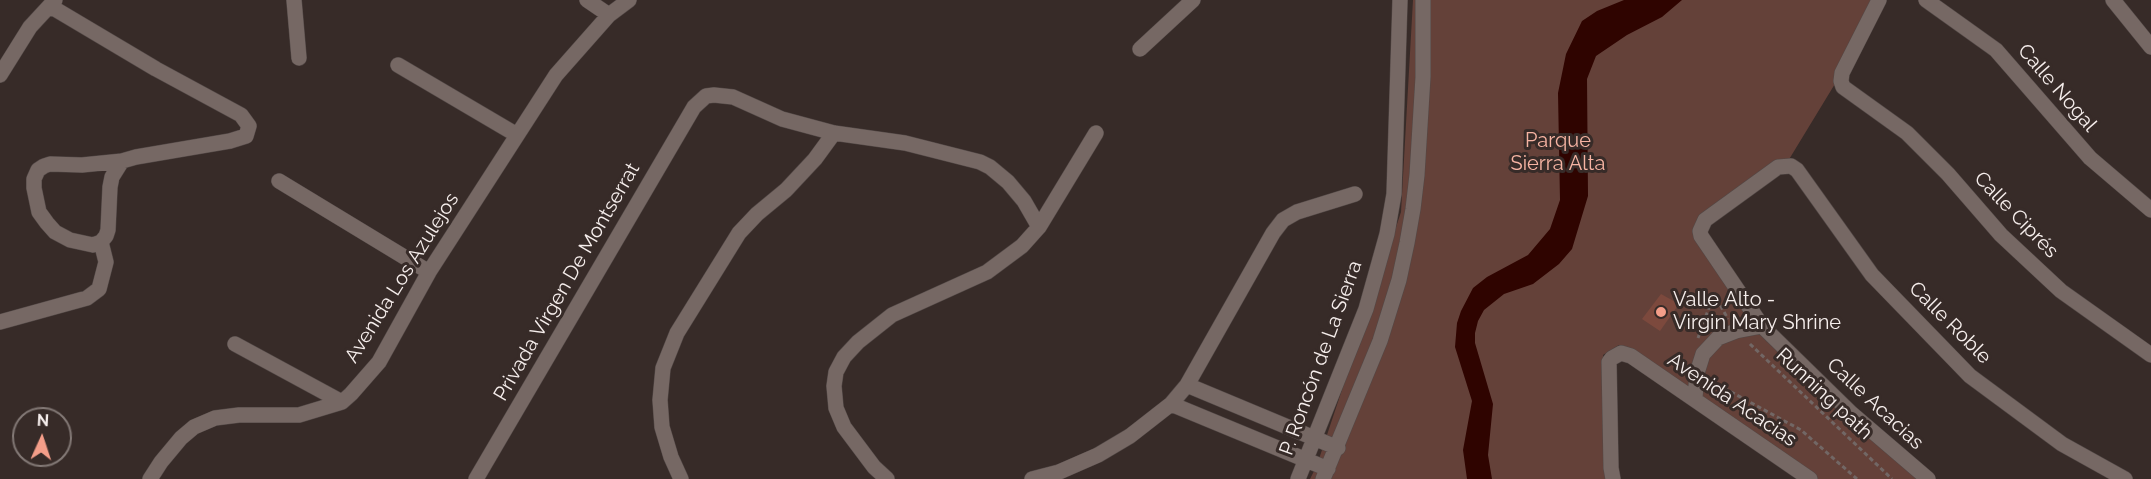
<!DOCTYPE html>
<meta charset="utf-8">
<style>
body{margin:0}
#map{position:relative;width:2151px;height:479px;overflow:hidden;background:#372b28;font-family:Raleway,sans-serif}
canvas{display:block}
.north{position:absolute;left:12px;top:407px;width:60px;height:60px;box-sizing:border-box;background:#372b28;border:2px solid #837976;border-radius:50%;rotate:3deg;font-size:16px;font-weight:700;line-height:24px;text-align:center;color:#f6eeec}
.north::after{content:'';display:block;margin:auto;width:21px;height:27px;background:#f49e89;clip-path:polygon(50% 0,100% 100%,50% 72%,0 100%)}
</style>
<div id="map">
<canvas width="2151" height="479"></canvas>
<div class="north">N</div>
</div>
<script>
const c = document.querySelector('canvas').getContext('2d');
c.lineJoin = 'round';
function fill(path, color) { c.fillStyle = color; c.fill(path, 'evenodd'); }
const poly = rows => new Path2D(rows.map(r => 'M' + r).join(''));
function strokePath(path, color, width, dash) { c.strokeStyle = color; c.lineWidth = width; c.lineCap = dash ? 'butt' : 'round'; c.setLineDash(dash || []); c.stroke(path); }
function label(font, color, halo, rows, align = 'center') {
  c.font = font + ' Raleway,sans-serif'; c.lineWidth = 6; c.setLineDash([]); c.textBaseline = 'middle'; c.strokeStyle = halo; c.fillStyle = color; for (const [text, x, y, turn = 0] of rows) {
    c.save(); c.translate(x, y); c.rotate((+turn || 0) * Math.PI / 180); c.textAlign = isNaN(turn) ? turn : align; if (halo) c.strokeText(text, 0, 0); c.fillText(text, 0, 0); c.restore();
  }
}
const green = poly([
 [1413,0,1886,0,1785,166,1705,220,1707,245,1762,326,1928,479,1810,479,1619,345,1603,355,1620,479,1310,479,1317,465,1401,212]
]);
const water = poly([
 [1624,0,1682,0,1662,17,1627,35,1596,56,1587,79,1588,196,1572,249,1559,264,1533,284,1504,294,1484,310,1478,321,1475,333,1475,343,1493,404,1488,455,1492,479,1467,479,1463,450,1472,401,1455,347,1457,323,1461,311,1473,288,1487,277,1528,255,1550,229,1560,200,1558,93,1566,54,1582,21,1597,11]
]);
const building = poly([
 [1661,294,1679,304,1660,331,1642,319]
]);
const path = poly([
 [1698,338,1714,294,1728,319],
 [1750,344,1892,479],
 [1711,381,1801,430,1857,479]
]);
const minor = poly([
 [294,0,299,58],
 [587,0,609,15],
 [1879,0,1842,73,1841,81,1843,87,1907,133,1948,174,2001,235,2061,291,2151,355],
 [1926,0,1996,50,2090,158,2151,210],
 [2113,0,2151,47],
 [50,6,156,69,241,115,249,126,246,136,230,141,136,157,122,161,82,165,50,164,44,166,38,170,34,179,34,188,39,212,47,223,55,232,70,240,93,245,101,242,106,236,108,230,110,187,112,177,122,161],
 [1140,49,1193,0],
 [398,65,517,135],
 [0,75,30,27,55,0],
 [279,181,429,272],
 [0,322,87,298,99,289,106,262,101,242],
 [235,344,342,402],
 [1187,385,1338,448],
 [1695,398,1697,373,1703,354,1718,338,1736,331,1762,326],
 [1171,404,1328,469],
 [150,479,161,462,181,438,194,427,215,418,239,415,299,415,342,402,351,394,379,362,429,272,556,75,609,15,629,0],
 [476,479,694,107,706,96,714,95,733,97,782,119,834,133,905,143,980,162,990,167,1008,182,1024,201,1039,227],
 [681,479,671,457,662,427,660,400,663,368,677,333,739,233,757,214,786,190,815,159,834,133],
 [887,479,874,467,844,427,836,408,834,386,836,372,844,357,858,342,892,315,987,272,1022,246,1039,227,1096,133],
 [1032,479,1059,472,1098,455,1130,436,1171,404,1187,385,1273,233,1283,220,1297,212,1355,194],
 [1298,479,1366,309,1387,234,1394,194,1400,0],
 [1323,479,1380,341,1399,280,1407,243,1413,209,1417,175,1423,77,1423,0],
 [1613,479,1611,468,1609,362,1612,358,1621,353,1631,356,1810,479],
 [1928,479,1851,413,1762,326,1701,236,1700,231,1705,220,1778,167,1791,166,1797,170,1872,275,1970,376,2062,444,2125,479]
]);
const markers = [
 [1661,312,6,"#f49e89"]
];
const streetNames = [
 ["Calle Nogal",2057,88,49],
 ["Calle Ciprés",2016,215,46],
 ["Avenida Los Azulejos",402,278,-58],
 ["Privada Virgen De Montserrat",567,282,-60],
 ["Calle Roble",1950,323,45],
 ["P. Roncón de La Sierra",1321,358,-70],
 ["Running path",1824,394,43],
 ["Avenida Acacias",1732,400,34],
 ["Calle Acacias",1875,404,43]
];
const parkNames = [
 ["Parque",1558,141],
 ["Sierra Alta",1558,164]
];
const poiNames = [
 ["Valle Alto -",1673,300],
 ["Virgin Mary Shrine",1673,323]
];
fill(green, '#644139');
fill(water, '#2f0400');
fill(building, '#7c493d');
strokePath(minor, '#524846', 16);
strokePath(path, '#726765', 3, [4.5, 3]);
strokePath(minor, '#766864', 15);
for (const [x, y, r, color] of markers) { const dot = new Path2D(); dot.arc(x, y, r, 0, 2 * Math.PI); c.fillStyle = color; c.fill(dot); strokePath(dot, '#372b28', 2); }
label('20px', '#f6eeec', '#372b28', streetNames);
label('20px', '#f7b4a3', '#372b28', parkNames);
label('20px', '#f6eeec', '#372b28', poiNames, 'left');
</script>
